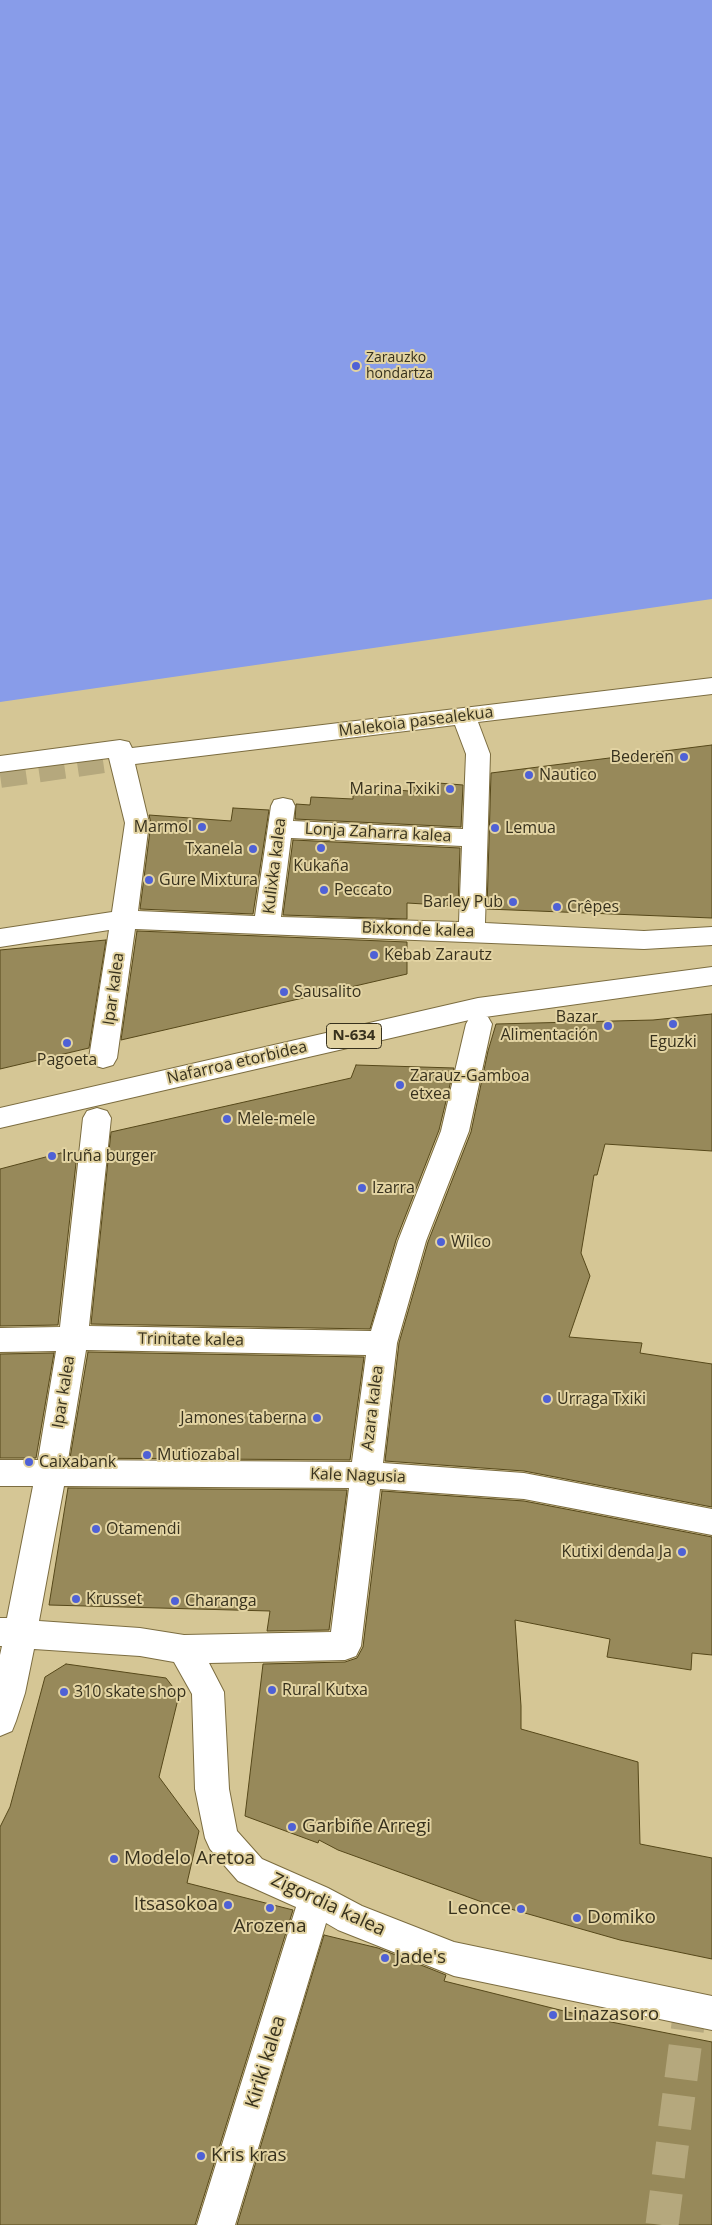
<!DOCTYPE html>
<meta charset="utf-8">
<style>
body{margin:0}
canvas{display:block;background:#d5c695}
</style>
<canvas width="712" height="2225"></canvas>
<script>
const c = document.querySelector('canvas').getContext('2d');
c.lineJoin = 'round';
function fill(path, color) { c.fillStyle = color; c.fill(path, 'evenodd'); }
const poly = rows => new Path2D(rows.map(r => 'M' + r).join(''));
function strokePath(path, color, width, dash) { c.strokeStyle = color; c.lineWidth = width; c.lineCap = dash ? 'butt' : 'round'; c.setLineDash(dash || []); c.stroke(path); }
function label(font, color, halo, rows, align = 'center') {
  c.font = font + ' "Open Sans",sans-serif'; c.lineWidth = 4; c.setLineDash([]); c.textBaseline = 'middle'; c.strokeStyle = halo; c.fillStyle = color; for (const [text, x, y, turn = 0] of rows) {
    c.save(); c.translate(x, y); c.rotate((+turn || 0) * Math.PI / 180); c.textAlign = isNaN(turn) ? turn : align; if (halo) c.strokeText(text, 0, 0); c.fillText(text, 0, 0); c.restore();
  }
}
const water = poly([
 [0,0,712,0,712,599,0,702]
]);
const building = poly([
 [712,745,712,918,487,909,491,773,712,745],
 [438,783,463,785,461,827,295,819,296,804,310,805,311,797,353,799,353,793,386,795,386,789,409,791,409,787,438,788,438,783],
 [233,808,269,810,253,914,140,909,151,823,149,815,231,821,233,808],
 [293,840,460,848,458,906,407,903,407,919,283,915,293,840],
 [137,931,407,942,407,974,121,1040,137,931],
 [106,940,89,1048,0,1069,0,950,106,940],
 [712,1014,712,1151,605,1144,597,1175,594,1175,581,1253,590,1276,569,1337,642,1343,640,1353,712,1364,712,1507,524,1471,385,1461,399,1343,428,1242,471,1132,488,1051,496,1024,653,1020,712,1014],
 [356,1065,454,1068,439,1130,396,1240,370,1329,91,1324,111,1132,351,1078,356,1065],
 [61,1153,76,1163,58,1325,0,1326,0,1169,61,1153],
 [88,1352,364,1357,350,1460,70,1458,88,1352],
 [54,1353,36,1458,0,1458,0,1354,54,1353],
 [68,1488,347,1490,329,1630,267,1631,270,1611,49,1605,68,1488],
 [382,1491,524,1501,712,1537,712,1655,692,1653,691,1670,607,1657,610,1639,515,1620,521,1706,521,1729,638,1762,640,1844,712,1858,712,1959,620,1940,493,1904,493,1906,338,1850,319,1840,318,1843,245,1816,263,1664,345,1662,357,1658,363,1647,382,1491],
 [66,1664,166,1678,179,1695,159,1777,199,1831,187,1883,293,1910,195,2225,0,2225,0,1827,10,1807,45,1677,66,1664],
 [324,1935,378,1948,446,1975,444,1981,596,2019,712,2042,712,2225,237,2225,324,1935]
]);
const pedestrianTunnelFar1 = poly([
 [0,775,111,759]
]);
const pedestrianTunnel = poly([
 [662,2225,690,2009]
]);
const pedestrian = poly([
 [712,678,712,694,478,722,490,754,485,923,644,931,712,927,712,945,644,949,135,929,117,1058,113,1065,103,1068,93,1065,89,1058,109,930,0,947,0,929,112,912,125,823,109,758,0,772,0,756,120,740,129,742,132,748,712,678],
 [455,725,466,754,463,829,293,821,295,806,292,800,283,798,274,800,271,806,255,916,138,911,149,823,135,764,455,725],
 [291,838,462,846,459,922,281,917,291,838],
 [479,1014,488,1017,492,1024,469,1131,426,1241,397,1343,383,1463,524,1473,712,1509,712,1535,524,1499,380,1489,361,1646,356,1656,345,1660,209,1663,224,1692,229,1789,237,1831,262,1859,328,1888,362,1906,454,1942,712,1996,712,2030,454,1976,338,1930,326,1923,235,2225,197,2225,296,1907,238,1881,210,1849,205,1838,195,1789,192,1694,174,1662,140,1656,34,1649,25,1693,16,1721,12,1731,0,1736,0,1655,2,1646,0,1646,0,1618,7,1618,33,1486,0,1486,0,1460,38,1460,56,1351,0,1352,0,1328,60,1327,83,1118,87,1111,97,1108,107,1111,111,1118,89,1326,371,1331,398,1241,441,1131,466,1024,470,1017,479,1014],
 [86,1350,366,1355,352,1462,68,1460,86,1350],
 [64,1486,349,1488,331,1632,184,1635,140,1628,39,1621,64,1486]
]);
const trunk = poly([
 [712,967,712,985,478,1018,0,1128,0,1108,478,998,712,967]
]);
const markers = [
 [356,366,5,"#4f61d6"],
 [684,757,5,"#4f61d6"],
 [529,775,5,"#4f61d6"],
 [450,789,5,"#4f61d6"],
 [202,827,5,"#4f61d6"],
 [495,828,5,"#4f61d6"],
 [321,848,5,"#4f61d6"],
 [253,849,5,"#4f61d6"],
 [149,880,5,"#4f61d6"],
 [324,890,5,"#4f61d6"],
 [513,902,5,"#4f61d6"],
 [557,907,5,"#4f61d6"],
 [374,955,5,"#4f61d6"],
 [284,992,5,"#4f61d6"],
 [673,1024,5,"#4f61d6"],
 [608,1026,5,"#4f61d6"],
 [67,1043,5,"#4f61d6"],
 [400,1085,5,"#4f61d6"],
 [227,1119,5,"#4f61d6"],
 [52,1156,5,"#4f61d6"],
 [362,1188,5,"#4f61d6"],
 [441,1242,5,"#4f61d6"],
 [547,1399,5,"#4f61d6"],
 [317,1418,5,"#4f61d6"],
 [147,1455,5,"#4f61d6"],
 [29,1462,5,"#4f61d6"],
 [96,1529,5,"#4f61d6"],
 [682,1552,5,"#4f61d6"],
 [76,1599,5,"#4f61d6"],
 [175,1601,5,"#4f61d6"],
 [272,1690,5,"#4f61d6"],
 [64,1692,5,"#4f61d6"],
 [292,1827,5,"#4f61d6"],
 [114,1859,5,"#4f61d6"],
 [228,1905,5,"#4f61d6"],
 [270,1908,5,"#4f61d6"],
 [521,1909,5,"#4f61d6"],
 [577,1918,5,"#4f61d6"],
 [385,1958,5,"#4f61d6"],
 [553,2015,5,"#4f61d6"],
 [201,2156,5,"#4f61d6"]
];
const farPoinames = [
 ["Zarauzko",366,358],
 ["hondartza",366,374]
];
const shields = [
 [354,1036,55]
];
const shieldNames = [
 ["N-634",354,1036]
];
const streetNames = [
 ["Malekoia pasealekua",416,722,-7],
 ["Lonja Zaharra kalea",378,833,3],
 ["Kulixka kalea",275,866,-83],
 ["Bixkonde kalea",418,930,2],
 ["Ipar kalea",114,989,-82],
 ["Nafarroa etorbidea",237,1063,-13],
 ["Trinitate kalea",191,1340,1],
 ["Ipar kalea",64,1392,-81],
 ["Azara kalea",373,1408,-83],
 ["Kale Nagusia",358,1476,2]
];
const poiNames = [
 ["Bederen",674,757,"right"],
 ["Nautico",539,775],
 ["Marina Txiki",440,789,"right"],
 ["Marmol",192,827,"right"],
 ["Lemua",505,828],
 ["Txanela",243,849,"right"],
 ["Kukaña",321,866,"center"],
 ["Gure Mixtura",159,880],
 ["Peccato",334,890],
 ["Barley Pub",503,902,"right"],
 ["Crêpes",567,907],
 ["Kebab Zarautz",384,955],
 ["Sausalito",294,992],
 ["Bazar",598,1017,"right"],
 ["Alimentación",598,1035,"right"],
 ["Eguzki",673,1042,"center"],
 ["Pagoeta",67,1060,"center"],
 ["Zarauz-Gamboa",410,1076],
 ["etxea",410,1094],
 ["Mele-mele",237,1119],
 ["Iruña burger",62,1156],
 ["Izarra",372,1188],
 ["Wilco",451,1242],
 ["Urraga Txiki",557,1399],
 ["Jamones taberna",307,1418,"right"],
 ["Mutiozabal",157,1455],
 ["Caixabank",39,1462],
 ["Otamendi",106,1529],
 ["Kutixi denda Ja",672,1552,"right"],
 ["Krusset",86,1599],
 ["Charanga",185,1601],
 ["Rural Kutxa",282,1690],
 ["310 skate shop",74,1692]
];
const nearPoinames = [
 ["Garbiñe Arregi",302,1827],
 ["Modelo Aretoa",124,1859],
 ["Itsasokoa",218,1905,"right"],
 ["Leonce",511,1909,"right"],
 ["Domiko",587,1918],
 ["Arozena",270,1927,"center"],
 ["Jade's",395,1958],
 ["Linazasoro",563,2015],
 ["Kris kras",211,2156]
];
const nearStreetnames = [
 ["Zigordia kalea",328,1905,25],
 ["Kiriki kalea",266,2062,-73]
];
fill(water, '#889ce9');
fill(building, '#97895a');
strokePath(building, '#56481a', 1);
strokePath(pedestrianTunnelFar1, '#b5a87d', 26, [26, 13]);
strokePath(pedestrianTunnel, '#b5a87d', 33, [33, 16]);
strokePath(pedestrian, '#7c6d40', 2);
strokePath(trunk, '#7c6d40', 2);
fill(pedestrian, '#fff');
fill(trunk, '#fff');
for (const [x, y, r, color] of markers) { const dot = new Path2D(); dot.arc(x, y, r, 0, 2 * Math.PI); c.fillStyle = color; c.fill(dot); strokePath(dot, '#e2d3a2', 2); }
label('14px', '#37311d', '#e2d3a2', farPoinames, 'left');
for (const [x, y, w] of shields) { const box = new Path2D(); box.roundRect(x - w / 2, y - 12.5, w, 25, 4); c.fillStyle = '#e2d3a2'; c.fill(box); strokePath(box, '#37311d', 1); }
label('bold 15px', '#37311d', null, shieldNames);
label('16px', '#37311d', '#e2d3a2', streetNames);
label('16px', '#37311d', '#e2d3a2', poiNames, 'left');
label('19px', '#37311d', '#e2d3a2', nearPoinames, 'left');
label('19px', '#37311d', '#e2d3a2', nearStreetnames);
</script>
